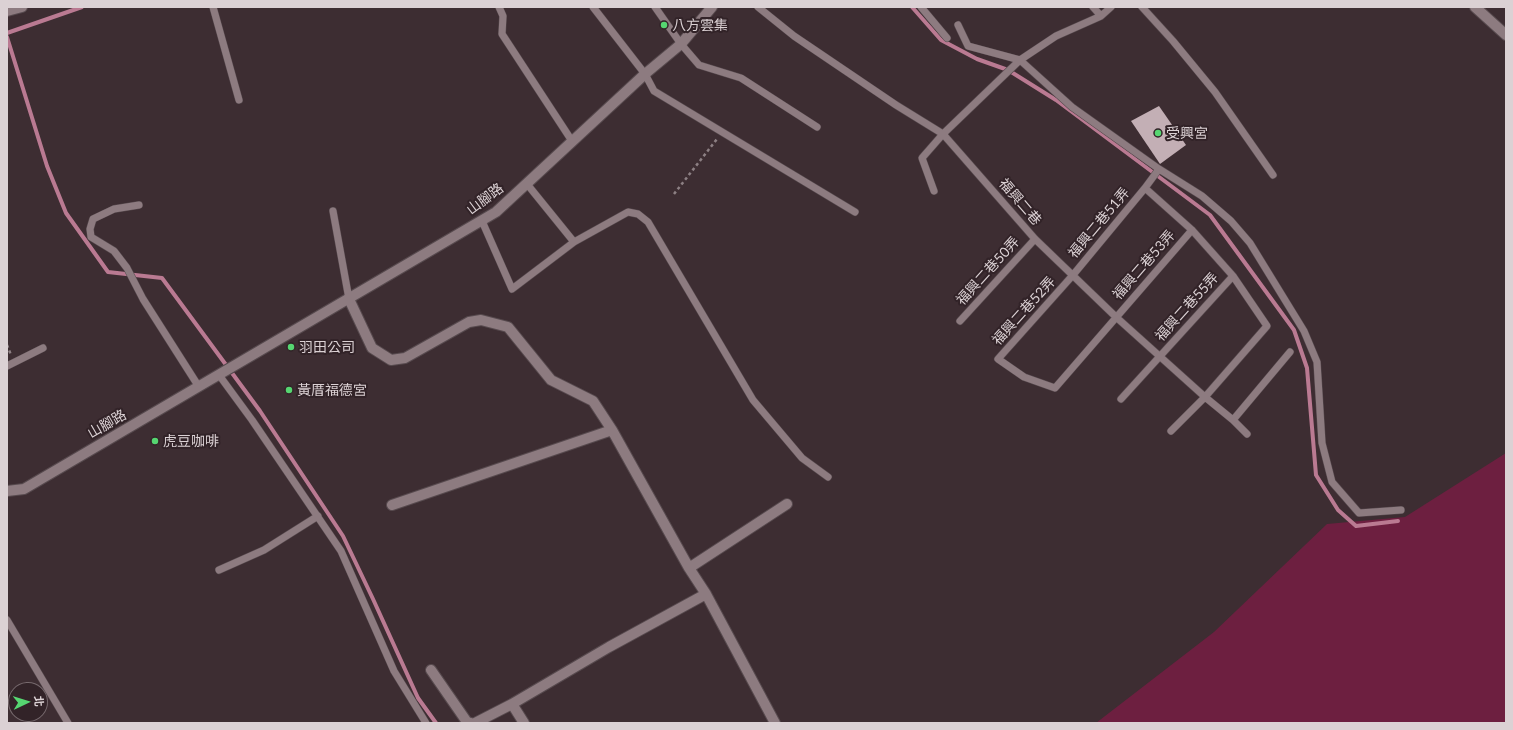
<!DOCTYPE html>
<meta charset="utf-8">
<style>
body{margin:0}
#map{position:relative;width:1513px;height:730px;overflow:hidden;background:#3d2d32;font-family:Lato,"Noto Sans TC",sans-serif}
canvas{display:block}
.frame{position:absolute;inset:0;border:8px solid #dbd1d4;pointer-events:none}
.north{position:absolute;left:8px;top:682px;width:40px;height:40px;box-sizing:border-box;background:#322328;border:1px solid #76696d;border-radius:50%;rotate:86deg;font-size:11px;font-weight:700;line-height:16px;text-align:center;color:#dbd1d4}
.north::after{content:'';display:block;margin:auto;width:14px;height:18px;background:#56d671;clip-path:polygon(50% 0,100% 100%,50% 72%,0 100%)}
</style>
<div id="map">
<canvas width="1513" height="730"></canvas>
<div class="frame"></div>
<div class="north">北</div>
</div>
<script>
const c = document.querySelector('canvas').getContext('2d');
c.lineJoin = 'round';
function fill(path, color) { c.fillStyle = color; c.fill(path, 'evenodd'); }
const poly = rows => new Path2D(rows.map(r => 'M' + r).join(''));
function strokePath(path, color, width, dash) { c.strokeStyle = color; c.lineWidth = width; c.lineCap = dash ? 'butt' : 'round'; c.setLineDash(dash || []); c.stroke(path); }
function label(font, color, halo, rows, align = 'center') {
  c.font = font + ' Lato,"Noto Sans TC",sans-serif'; c.lineWidth = 4; c.setLineDash([]); c.textBaseline = 'middle'; c.strokeStyle = halo; c.fillStyle = color; for (const [text, x, y, turn = 0] of rows) {
    c.save(); c.translate(x, y); c.rotate((+turn || 0) * Math.PI / 180); c.textAlign = isNaN(turn) ? turn : align; if (halo) c.strokeText(text, 0, 0); c.fillText(text, 0, 0); c.restore();
  }
}
const green = poly([
 [1506,453,1506,723,1096,723,1214,632,1327,524,1405,517]
]);
const stream = poly([
 [912,7,941,40,977,59,1008,70,1056,100,1210,215,1294,330,1307,368,1316,475,1338,510,1356,526,1398,521],
 [7,33,82,7],
 [7,37,47,166,66,213,108,272,162,278,260,411,343,536,373,599,418,698,436,723]
]);
const building = poly([
 [1159,106,1186,145,1160,164,1131,121]
]);
const path = poly([
 [674,194,717,139],
 [7,345,11,355]
]);
const lane = poly([
 [213,7,239,100],
 [499,7,503,16,502,34,572,141],
 [593,7,645,74,654,91,855,212],
 [655,7,681,44,699,65,741,78,817,127],
 [758,7,794,36,896,105,943,134,1035,239,1116,317,1205,397,1233,420,1247,434],
 [921,7,947,38],
 [1093,7,1101,16],
 [1142,7,1173,41,1215,92,1273,175],
 [958,25,968,46,1020,60,1072,107,1159,169,1202,196,1231,221,1250,243,1304,331,1317,362,1322,443,1332,482,1359,513,1401,510],
 [1159,169,1145,188,1073,275,998,359,1024,377,1055,388,1192,230],
 [527,184,574,242],
 [1145,188,1192,230,1233,276,1267,326,1205,397,1171,431],
 [934,191,922,158,943,134,1020,60,1056,36,1101,16,1111,7],
 [139,205,114,209,93,219,90,229,91,237,114,251,127,268,143,299,199,387],
 [333,211,349,299],
 [482,221,512,289,574,242,628,212,638,214,648,222,753,400,802,458,828,477],
 [960,321,1035,239],
 [7,366,43,348],
 [219,375,252,420,341,551,394,671,426,723],
 [1121,399,1233,276],
 [1233,420,1290,352],
 [219,570,264,550,318,516],
 [7,620,68,723]
]);
const street = poly([
 [1475,7,1506,35],
 [7,11,22,7],
 [349,299,372,348,391,360,405,358,469,322,481,320,508,327,551,380,593,401,612,430,689,568,706,594,775,723],
 [392,505,612,430],
 [689,568,787,504],
 [431,670,467,722,471,723],
 [512,704,524,723],
 [475,723,512,704,609,647,706,594]
]);
const secondary = poly([
 [7,491,24,489,496,212,645,74,681,44,712,7]
]);
const markers = [
 [664,25,4,"#56d671"],
 [1158,133,4,"#56d671"],
 [291,347,4,"#56d671"],
 [289,390,4,"#56d671"],
 [155,441,4,"#56d671"]
];
const poiNames = [
 ["八方雲集",672,25],
 ["受興宮",1166,133],
 ["羽田公司",299,347],
 ["黃厝福德宮",297,390],
 ["虎豆咖啡",163,441]
];
const streetNames = [
 ["山腳路",485,199,-37],
 ["福興二巷",1020,202,49],
 ["福興二巷51弄",1099,223,-50],
 ["福興二巷53弄",1144,265,-49],
 ["福興二巷50弄",988,271,-48],
 ["福興二巷55弄",1187,307,-48],
 ["福興二巷52弄",1024,311,-48],
 ["山腳路",107,424,-30]
];
fill(green, '#6d1f40');
strokePath(stream, '#ba7a92', 4);
fill(building, '#c3afb5');
strokePath(lane, '#574a4e', 8);
strokePath(street, '#574a4e', 12);
strokePath(secondary, '#574a4e', 12);
strokePath(path, '#8d8084', 2.5, [3, 3]);
strokePath(lane, '#8d7b80', 7);
strokePath(street, '#8d7b80', 10);
strokePath(secondary, '#8d7b80', 10);
for (const [x, y, r, color] of markers) { const dot = new Path2D(); dot.arc(x, y, r, 0, 2 * Math.PI); c.fillStyle = color; c.fill(dot); strokePath(dot, '#322328', 1.5); }
label('14px', '#dbd1d4', '#322328', poiNames, 'left');
label('14px', '#dbd1d4', '#322328', streetNames);
</script>
